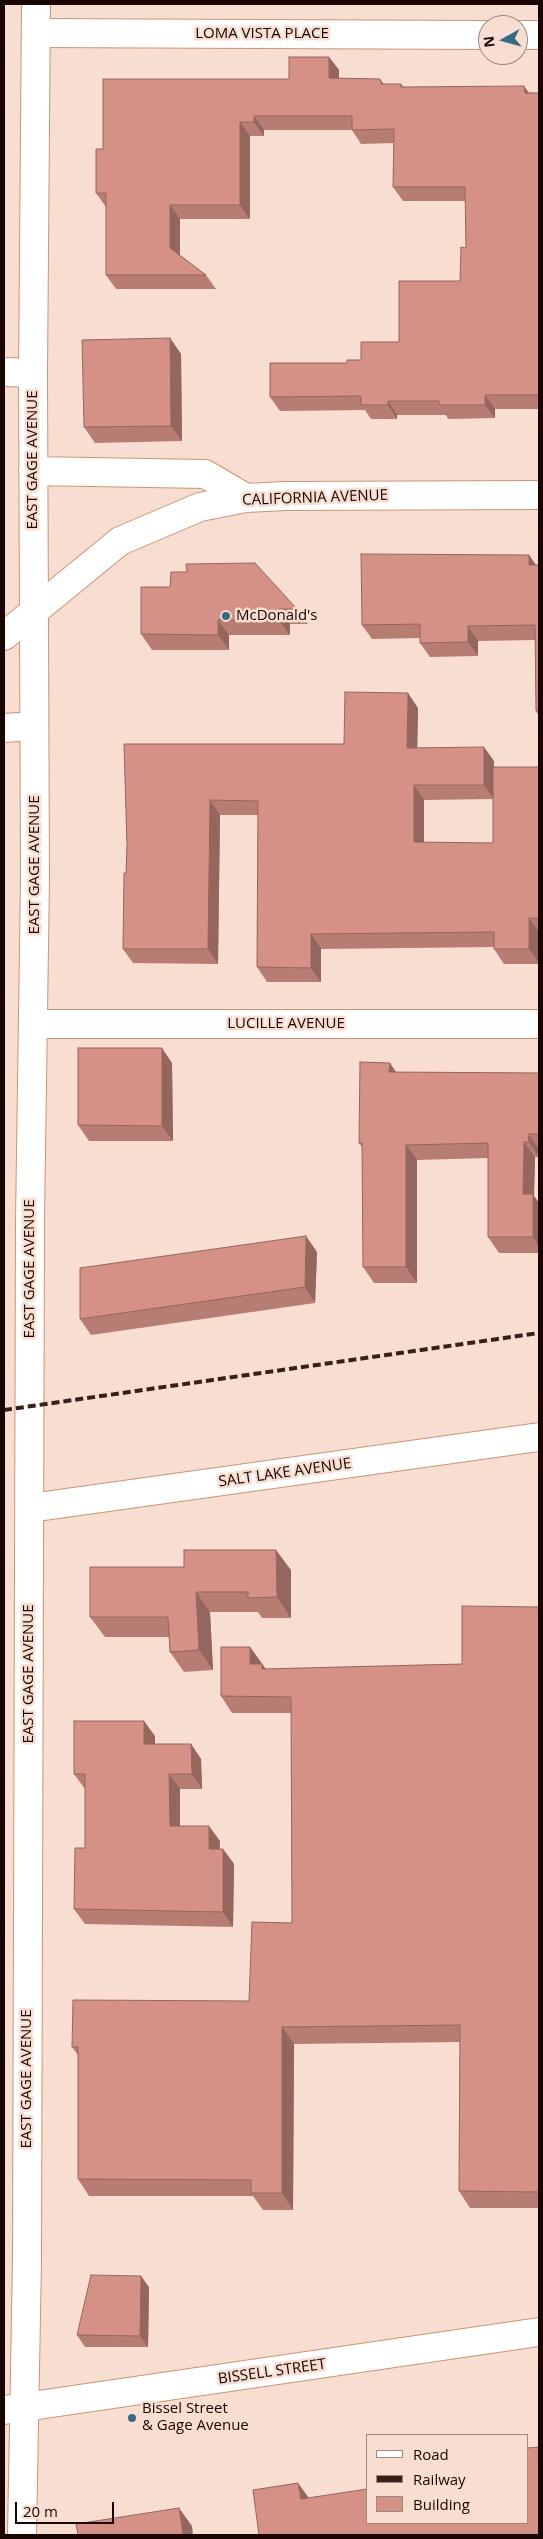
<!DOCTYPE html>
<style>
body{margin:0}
#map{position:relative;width:543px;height:2539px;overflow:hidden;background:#f8ded0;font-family:"Open Sans",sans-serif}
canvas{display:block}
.frame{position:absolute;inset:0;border:5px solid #1a0600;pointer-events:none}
.legend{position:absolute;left:366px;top:2434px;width:162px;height:90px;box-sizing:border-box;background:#f8ded0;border:1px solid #9f887d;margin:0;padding:6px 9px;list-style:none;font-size:15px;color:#1a0600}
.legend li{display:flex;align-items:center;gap:10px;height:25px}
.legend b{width:25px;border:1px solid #9f887d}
.north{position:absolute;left:478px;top:15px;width:50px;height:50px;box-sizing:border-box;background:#f8ded0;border:1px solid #9f887d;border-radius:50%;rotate:263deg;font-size:14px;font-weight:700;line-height:20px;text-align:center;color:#1a0600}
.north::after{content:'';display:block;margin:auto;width:18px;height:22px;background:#336c85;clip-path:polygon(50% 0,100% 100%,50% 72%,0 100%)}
.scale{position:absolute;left:15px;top:2502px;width:99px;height:22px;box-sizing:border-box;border:2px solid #1a0600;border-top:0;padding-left:6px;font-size:15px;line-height:18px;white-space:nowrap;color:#1a0600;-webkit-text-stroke:4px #f8ded0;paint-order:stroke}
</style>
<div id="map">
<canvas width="543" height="2539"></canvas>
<div class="frame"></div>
<ul class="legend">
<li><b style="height:6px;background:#fff"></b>Road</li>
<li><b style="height:6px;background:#35211a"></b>Railway</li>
<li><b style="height:14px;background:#d59186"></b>Building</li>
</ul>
<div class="north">N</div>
<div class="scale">20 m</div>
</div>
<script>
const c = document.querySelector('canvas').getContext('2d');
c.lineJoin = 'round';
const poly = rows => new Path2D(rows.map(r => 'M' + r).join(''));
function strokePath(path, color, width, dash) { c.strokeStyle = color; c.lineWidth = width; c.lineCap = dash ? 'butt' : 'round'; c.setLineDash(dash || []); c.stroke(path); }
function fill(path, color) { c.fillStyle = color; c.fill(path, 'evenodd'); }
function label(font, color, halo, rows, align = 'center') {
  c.font = font + ' "Open Sans",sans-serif'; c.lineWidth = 5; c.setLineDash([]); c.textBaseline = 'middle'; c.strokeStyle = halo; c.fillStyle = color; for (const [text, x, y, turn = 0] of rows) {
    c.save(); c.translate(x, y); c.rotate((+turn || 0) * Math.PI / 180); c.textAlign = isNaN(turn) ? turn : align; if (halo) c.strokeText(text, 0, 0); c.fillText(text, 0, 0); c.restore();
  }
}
const street = poly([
 [36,33,488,35],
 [518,35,539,35],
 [4,372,33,373],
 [34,1024,539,1024],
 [4,2410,539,2332]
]);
const secondary = poly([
 [33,471,205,474,246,498],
 [4,636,120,541,200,507,246,498,285,496,539,495],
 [4,728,34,726],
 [30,1508,539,1437],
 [22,2535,27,2260,30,1221,35,877,33,373,36,4]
]);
const rail = poly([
 [4,1410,539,1333]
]);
const wall = poly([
 [329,57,339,70,339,78,380,79,384,84,401,84,404,87,539,93,539,409,495,409,495,418,448,419,446,415,397,415,397,419,371,419,365,410,280,411,270,397,347,363,361,360,399,342,460,281,466,248,465,201,403,201,393,187,394,143,361,144,352,130,264,130,264,136,250,136,250,219,180,219,180,255,206,275,216,289,116,289,106,275,106,207,96,193,103,149,289,79],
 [170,338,181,354,182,441,95,443,84,427],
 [529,555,536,565,539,565,539,716,536,711,535,640,478,641,478,656,430,657,420,643,420,638,372,639,362,625],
 [141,587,297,609,308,624,290,624,290,635,229,635,229,650,152,650,141,634],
 [418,708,417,748,494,761,494,767,539,767,539,964,504,964,494,949,494,947,321,949,321,982,267,982,257,967,258,815,220,815,218,964,133,963,123,949,126,873,127,845,124,744,344,744],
 [493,799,493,843,424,842,424,800],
 [172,1063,173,1141,89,1141,78,1125],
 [396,1072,539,1073,539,1157,535,1157,534,1196,539,1203,539,1253,499,1253,488,1237,488,1158,417,1160,417,1283,374,1283,363,1267,362,1147,359,1143],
 [317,1252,315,1303,91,1335,80,1319],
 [291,1570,291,1618,262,1618,258,1612,210,1612,213,1670,184,1672,170,1652,169,1637,105,1637,90,1617],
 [539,1607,539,2208,470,2208,459,2191,460,2042,294,2044,293,2210,263,2210,253,2196,89,2196,78,2179,78,2055,72,2047,249,2001,292,1923,291,1713,232,1713,221,1696,250,1647,266,1669,462,1664],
 [155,1736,155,1744,191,1744,201,1759,202,1789,180,1789,180,1826,220,1841,219,1849,223,1849,234,1864,233,1927,85,1924,74,1909,85,1848,85,1789,74,1774],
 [149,2287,148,2347,85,2347,77,2335]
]);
const shadedWall = poly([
 [329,57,339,70,339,92,329,78],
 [524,86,534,100,525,93],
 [254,116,264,130,264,136,254,122],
 [240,122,250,136,250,219,240,205],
 [170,205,180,219,180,262,170,248],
 [170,338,181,354,182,441,171,426],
 [485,395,495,409,495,418,485,405],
 [388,401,397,415,397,419,388,405],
 [529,555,539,570,529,565],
 [279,609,290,624,290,635,279,620],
 [218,620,229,635,229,650,218,635],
 [468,626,478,641,478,656,468,642],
 [408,693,418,708,417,762,407,748],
 [484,747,494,761,494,799,484,785],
 [414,785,424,800,424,857,414,842],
 [210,800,220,815,218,964,208,949],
 [529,918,539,932,539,963,529,949],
 [311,934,321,949,321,982,311,968],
 [162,1048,172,1063,173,1141,162,1126],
 [390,1063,400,1078,389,1072],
 [528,1134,539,1149,539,1157,529,1142],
 [524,1142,535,1157,534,1196,539,1203,539,1247,533,1237,523,1194],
 [406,1145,417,1160,417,1283,406,1267],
 [306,1236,317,1252,315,1303,305,1287],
 [276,1550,291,1570,291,1618,277,1597],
 [196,1592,210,1612,213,1670,199,1650],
 [250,1647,262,1664,273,1680,250,1664],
 [144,1721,155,1736,155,1759,144,1744],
 [191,1744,201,1759,202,1789,192,1774],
 [169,1774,180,1789,180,1841,170,1826],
 [209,1826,220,1841,219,1863,209,1849],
 [223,1849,234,1864,233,1927,223,1912],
 [282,2027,294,2044,293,2210,282,2193],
 [141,2276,149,2287,148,2347,140,2336],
 [298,2483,311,2501,301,2499],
 [179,2508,192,2526,193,2535,184,2535,183,2534]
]);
const building = poly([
 [289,57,329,57,329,78,380,79,381,84,401,84,401,87,524,86,525,93,539,93,539,395,485,395,485,405,439,405,439,401,388,401,388,405,361,405,361,396,270,397,270,363,347,363,347,360,361,360,361,342,399,342,399,281,460,281,461,247,466,248,465,187,393,187,394,129,352,130,352,116,254,116,254,122,240,122,240,205,170,205,170,248,206,275,106,275,106,193,96,193,96,149,103,149,103,79,289,79,289,57],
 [170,338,171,426,84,427,82,340,170,338],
 [361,554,529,555,529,565,539,565,539,711,536,711,535,625,468,626,468,642,420,643,420,624,362,625,361,554],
 [255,563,297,609,279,609,279,620,218,620,218,635,141,634,141,587,170,587,171,572,187,572,186,564,255,563],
 [345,692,408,693,407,748,484,747,484,785,414,785,414,842,493,843,493,767,539,767,539,918,529,918,529,949,494,949,494,932,311,934,311,968,257,967,258,801,210,800,208,949,123,949,124,873,126,873,127,845,124,744,344,744,345,692],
 [78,1048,162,1048,162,1126,78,1125,78,1048],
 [360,1062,390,1063,389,1072,539,1073,539,1134,528,1134,529,1142,524,1142,523,1194,533,1194,533,1237,488,1237,488,1143,406,1145,406,1267,363,1267,362,1143,359,1143,360,1062],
 [306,1236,305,1287,80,1319,80,1268,306,1236],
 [184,1550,276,1550,277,1597,248,1598,248,1592,196,1592,199,1650,170,1652,168,1617,90,1617,90,1567,184,1567,184,1550],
 [462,1606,539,1607,539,2192,459,2191,460,2025,282,2027,282,2193,251,2193,251,2180,78,2179,78,2047,72,2047,73,2000,249,2001,252,1922,292,1923,291,1697,221,1696,221,1647,250,1647,250,1664,262,1664,262,1669,462,1664,462,1606],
 [74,1721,144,1721,144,1744,191,1744,192,1774,169,1774,170,1826,209,1826,209,1849,223,1849,223,1912,74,1909,75,1848,85,1848,85,1774,74,1774,74,1721],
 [91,2275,141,2276,140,2336,77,2335,91,2275],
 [539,2447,539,2535,259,2535,253,2490,298,2483,301,2499,367,2489,367,2523,527,2523,527,2448,539,2447],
 [179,2508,183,2534,173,2535,78,2535,76,2524,179,2508]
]);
const markers = [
 [226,616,5,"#336c85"],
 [132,2418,5,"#336c85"]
];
const streetNames = [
 ["LOMA VISTA PLACE",262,34],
 ["EAST GAGE AVENUE",33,460,-90],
 ["CALIFORNIA AVENUE",315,498,-2],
 ["EAST GAGE AVENUE",35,865,-90],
 ["LUCILLE AVENUE",286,1024],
 ["EAST GAGE AVENUE",30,1269,-90],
 ["SALT LAKE AVENUE",285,1473,-8],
 ["EAST GAGE AVENUE",29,1674,-90],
 ["EAST GAGE AVENUE",27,2079,-90],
 ["BISSELL STREET",272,2372,-8]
];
const poiNames = [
 ["McDonald's",236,616],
 ["Bissel Street",142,2409],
 ["& Gage Avenue",142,2426]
];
strokePath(street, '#ce9373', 30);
strokePath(secondary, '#ce9373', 30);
strokePath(street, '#fff', 28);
strokePath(secondary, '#fff', 28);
strokePath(rail, '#35211a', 4, [8, 4]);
fill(wall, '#b77d73');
fill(shadedWall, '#95665e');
fill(building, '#d59186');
strokePath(building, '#95665e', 1);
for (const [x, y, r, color] of markers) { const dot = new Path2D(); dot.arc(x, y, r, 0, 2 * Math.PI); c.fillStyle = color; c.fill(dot); strokePath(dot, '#f8ded0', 2); }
label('15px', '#1a0600', '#f8ded0', streetNames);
label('15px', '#1a0600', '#f8ded0', poiNames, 'left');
</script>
